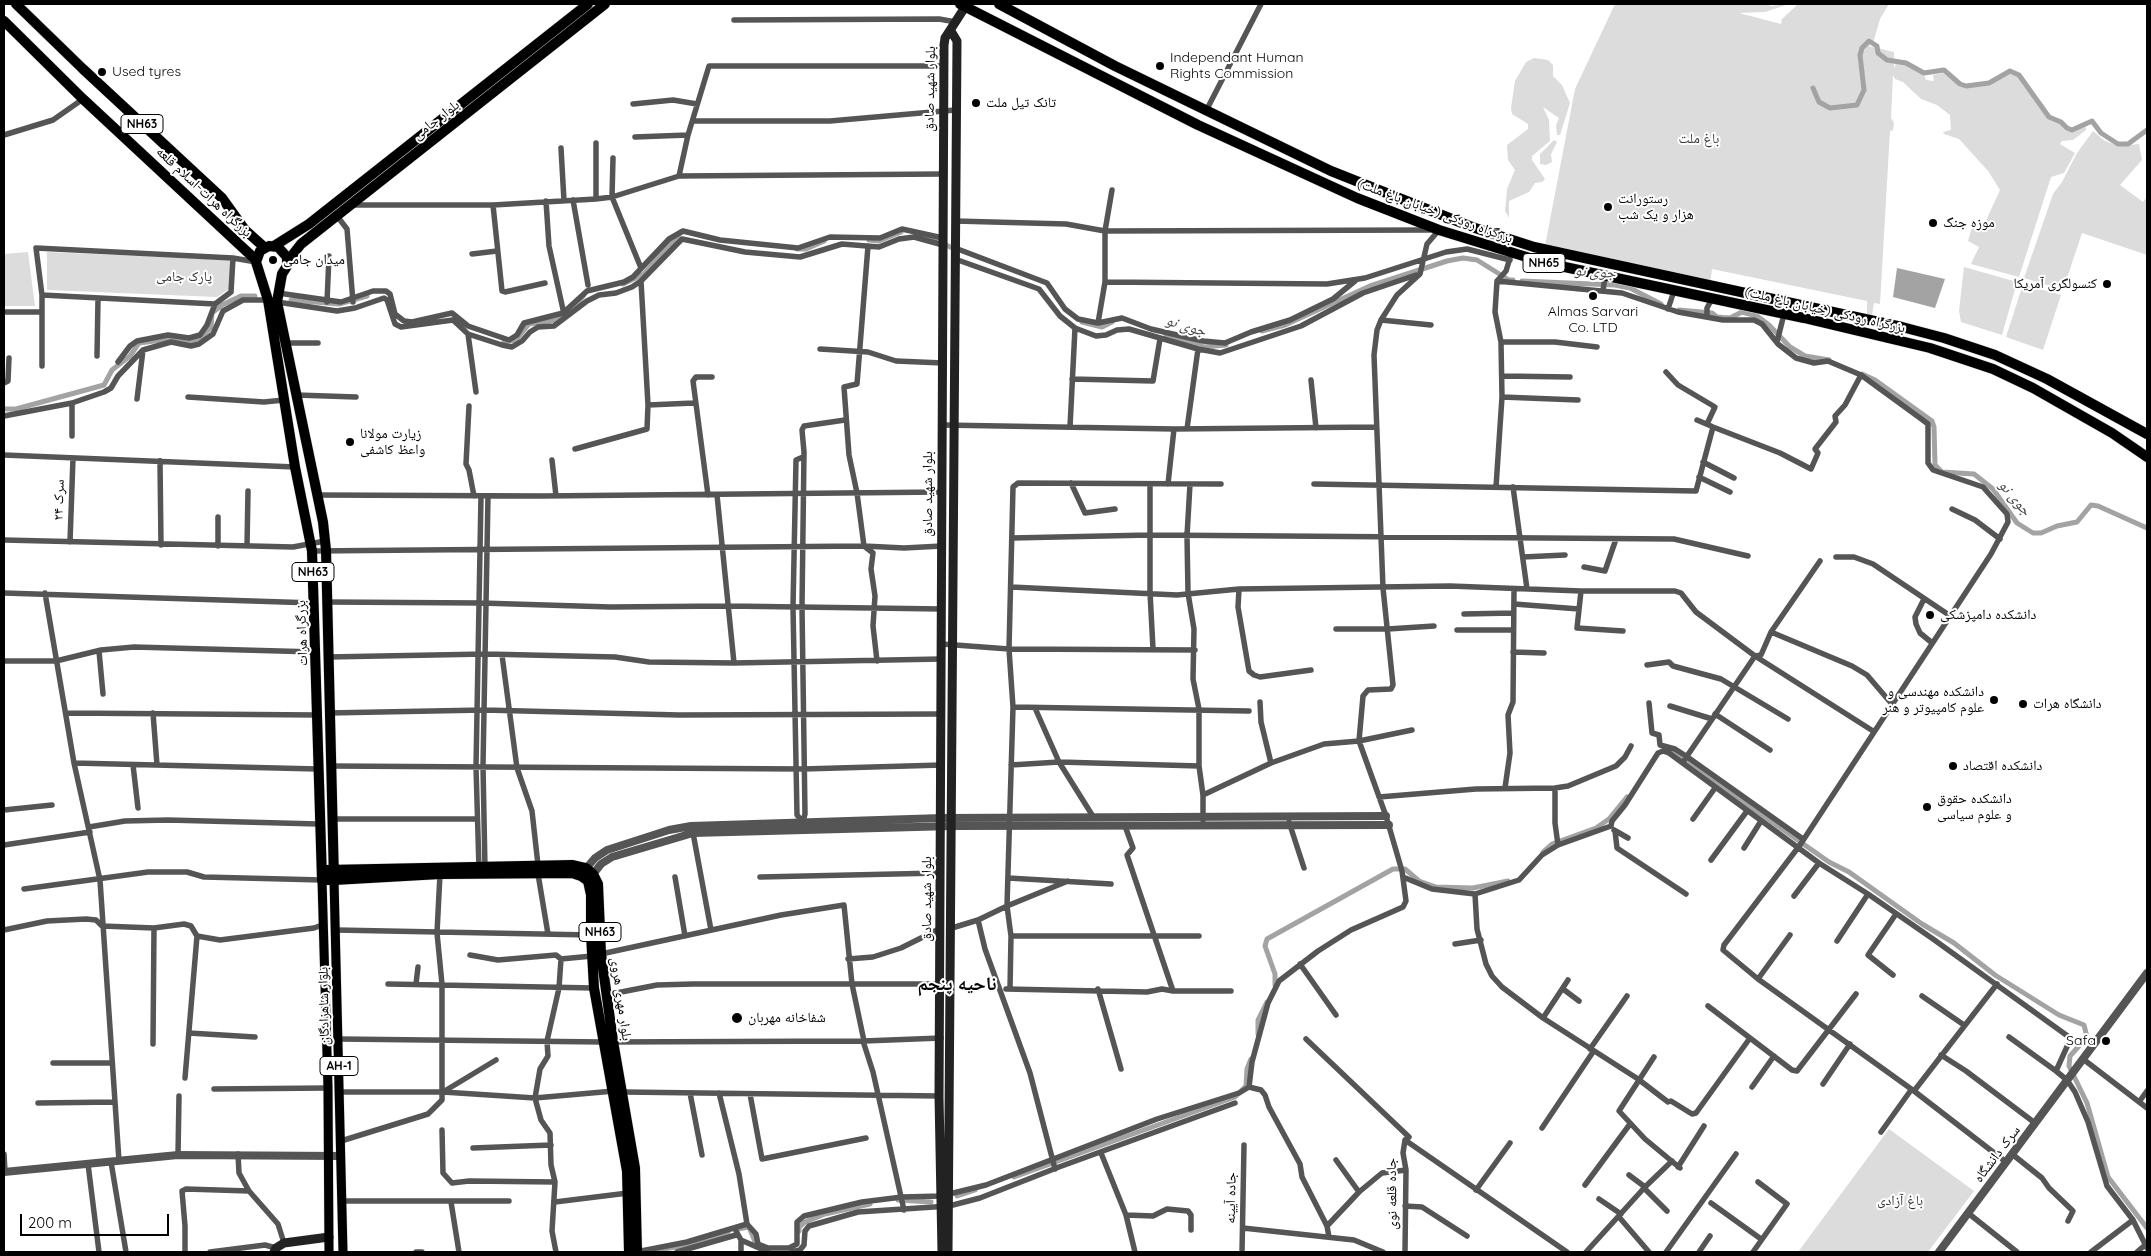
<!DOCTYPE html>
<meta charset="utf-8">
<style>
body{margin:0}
#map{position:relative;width:2151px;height:1256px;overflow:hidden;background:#fff;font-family:Quicksand,sans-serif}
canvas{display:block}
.frame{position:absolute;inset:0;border:5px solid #000;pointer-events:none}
.scale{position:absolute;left:20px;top:1214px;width:149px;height:22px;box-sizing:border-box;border:2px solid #000;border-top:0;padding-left:6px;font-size:15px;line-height:18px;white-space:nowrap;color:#000;-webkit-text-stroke:4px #fff;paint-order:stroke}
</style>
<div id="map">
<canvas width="2151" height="1256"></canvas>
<div class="frame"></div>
<div class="scale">200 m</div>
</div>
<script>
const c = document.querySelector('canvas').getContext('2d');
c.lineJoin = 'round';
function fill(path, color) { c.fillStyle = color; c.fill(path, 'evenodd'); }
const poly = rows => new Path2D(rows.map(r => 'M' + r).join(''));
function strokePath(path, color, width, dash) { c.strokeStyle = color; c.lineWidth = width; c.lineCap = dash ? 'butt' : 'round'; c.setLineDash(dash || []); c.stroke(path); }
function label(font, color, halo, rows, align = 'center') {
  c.font = font + ' Quicksand,"Noto Naskh Arabic",sans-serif'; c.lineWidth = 4; c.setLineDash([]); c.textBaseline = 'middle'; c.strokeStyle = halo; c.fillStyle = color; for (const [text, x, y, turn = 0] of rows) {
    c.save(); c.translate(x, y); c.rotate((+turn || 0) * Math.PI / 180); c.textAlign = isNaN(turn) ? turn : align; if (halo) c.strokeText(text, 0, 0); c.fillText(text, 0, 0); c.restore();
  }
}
const green = poly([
 [1615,4,1767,4,1771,6,1789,4,1765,12,1739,13,1781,24,1782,19,1798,4,1889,4,1880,19,1874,40,1869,46,1894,52,1894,68,1897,62,1906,63,1923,73,1926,80,1934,81,1933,75,1943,73,1961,87,1973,87,1990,84,2009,73,2018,75,2048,118,2062,124,2066,130,2071,131,2085,123,2086,130,2073,140,2062,141,2060,144,2075,153,2064,173,2051,177,2019,277,1971,264,1979,247,1968,241,1972,227,1983,227,2000,190,1988,171,1959,139,1944,134,1943,132,1951,130,1950,115,1937,105,1921,99,1903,82,1895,79,1893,75,1891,118,1894,123,1893,130,1890,131,1880,304,1874,303,1872,315,1867,315,1867,301,1712,269,1710,284,1545,246,1575,89],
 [1534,58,1548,60,1553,65,1553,76,1562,85,1570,103,1560,135,1557,135,1556,125,1559,118,1543,107,1549,120,1550,141,1532,156,1532,160,1545,179,1542,182,1535,183,1529,192,1509,201,1509,218,1505,211,1506,201,1507,189,1515,170,1508,160,1507,145,1528,129,1528,124,1512,114,1511,108,1515,81,1526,62],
 [2093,131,2105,141,2120,146,2139,144,2142,160,2120,185,2143,202,2147,196,2147,255,2082,233,2063,290,2024,278,2053,194,2062,182,2077,153],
 [1554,140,1557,142,1551,154,1552,162,1546,165,1540,164,1540,154],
 [28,252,35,306,4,306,4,254],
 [47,252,231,260,229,289,217,297,47,290],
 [1964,267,2017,282,2002,335,1961,322,1959,311],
 [2023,284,2061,295,2043,350,2006,337],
 [1889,1129,1974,1191,1928,1252,1798,1252]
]);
const water = poly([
 [1897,268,1945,279,1935,308,1893,297]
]);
const canal = poly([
 [1813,88,1819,102,1830,108,1857,105,1864,90,1860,55,1862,48,1869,41,1877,46,1878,53,1887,60,1906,63,1924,73,1944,70,1960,84,1966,86,1989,83,2010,71,2019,75,2049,117,2061,122,2067,128,2072,130,2092,121,2101,133,2118,144,2128,144,2147,130],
 [928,237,957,250],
 [869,240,879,241,901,232],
 [797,249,806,249,824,241],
 [1522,281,1615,285,1630,288,1661,304],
 [623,284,644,274,681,232],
 [291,300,339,304,367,296],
 [573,309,584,295],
 [1679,310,1712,313,1717,317,1730,318,1742,312,1757,316,1769,325,1790,347,1805,356,1829,360],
 [1082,322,1102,327,1112,322],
 [1262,331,1285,325,1370,286,1447,261,1463,258,1477,260,1509,280,1513,280],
 [1166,335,1204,347,1226,345],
 [504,341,515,341,529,324,556,320,563,317],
 [1862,374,1875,380,1932,421,1934,427,1935,465,1942,472,1974,474,1993,489,2017,523,2033,533,2041,533,2057,526,2077,522,2091,505,2098,506,2147,528],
 [4,409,16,409,104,385,112,370,130,356,139,343,170,339,188,342,200,338,211,328,212,313,222,305,241,296,255,296],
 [1668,749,1829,862,1849,872,1922,924,1954,943,1995,975,2059,1015,2084,1025,2087,1037,2070,1056,2069,1066,2087,1103,2108,1177,2147,1228],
 [1543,852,1552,844,1596,828,1609,819,1627,797],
 [1275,985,1275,974,1265,946,1267,939,1393,869,1405,869,1419,881,1436,887,1473,888,1508,881],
 [1258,1034,1258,1020,1267,1002],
 [1014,1177,1235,1097,1246,1086,1247,1069,1251,1059],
 [957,1196,975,1190],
 [898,1200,931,1202],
 [738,1229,749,1227,756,1244],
 [799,1231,799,1227,805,1222,825,1214,870,1204],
 [652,1251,700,1243,728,1232]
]);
const minor = poly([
 [734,20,939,19,956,22],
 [633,104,673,100,697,104],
 [1206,111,1261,4],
 [693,121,830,121,955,110],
 [4,135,53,120,83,99],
 [635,137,688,135],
 [596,143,596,199],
 [561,148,564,201],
 [613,158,612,197,641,268],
 [679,176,688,135,709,66,945,66],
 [573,200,588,285],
 [546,201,549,246,564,314],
 [352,205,493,205,596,199,612,197,679,176,943,174],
 [493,205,502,291,505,292,545,283],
 [337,216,347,229,353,302],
 [955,221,1066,224,1105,231,1430,230],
 [868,246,857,384,844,387,849,455,857,493,864,546,873,553,871,569,875,596,873,626,877,661],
 [955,248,1047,283,1065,309,1078,319,1098,323,1122,318,1151,329,1203,341,1225,343,1251,332,1290,320,1333,299,1355,281],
 [472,254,497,251],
 [955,259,1039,289,1060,316,1075,328,1096,336,1106,335,1117,330,1129,329,1198,349,1220,353,1301,326,1363,293,1416,275],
 [1497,281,1622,293,1678,312,1723,320,1754,320,1762,324,1778,344,1796,358,1814,363,1828,361,1861,375,1920,418,1928,424,1928,463,1933,470,1983,487,2007,514,2008,522,1991,554,1800,845,1724,945,1723,950,1758,979,1914,1091,2006,1162],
 [1105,282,1327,284,1365,278,1446,252,1467,249,1510,260],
 [1603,291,1605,276],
 [278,293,341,302,373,291,386,291,390,294,395,314,404,321,412,322,452,313,468,326,509,340,517,335,524,323,563,313,587,291,624,282,633,277,669,239,683,231,720,240,798,248,830,237,880,238,902,229,943,238],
 [42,295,215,304,231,292,233,258],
 [277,302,337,311,355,308,384,298,387,300,395,324,401,327,453,320,468,334,476,392],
 [327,302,329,256],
 [1668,309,1674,291],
 [4,312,42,312,42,295,36,248,233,258,256,262],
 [42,312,42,366],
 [1707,316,1707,308,1712,299],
 [1381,320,1431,325],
 [1098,323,1105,282,1105,231,1112,190],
 [468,334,502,345,512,347,522,341,530,332,538,327,554,326,587,301,599,295,616,293,632,287,641,281,682,239,745,252,800,257,842,244,879,247,899,239,914,237,943,245],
 [1501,342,1555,342,1597,347],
 [1777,342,1784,314],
 [286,343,318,343],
 [820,349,868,352,896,361,943,363],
 [97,356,98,299],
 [118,362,130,346,137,341,168,335,189,338,200,335,207,325,215,304],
 [1666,372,1678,385,1715,407,1707,424],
 [1502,376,1570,377],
 [1072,379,1153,381,1160,339],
 [1311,380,1316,428],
 [4,383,8,381,9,358],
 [296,395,356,397],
 [188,397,264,402,284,400],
 [1502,397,1578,400],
 [137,399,143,350],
 [648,405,694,403],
 [469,406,466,464,469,470,474,496],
 [4,416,72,403,104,392,111,388,118,376,143,350,171,342,191,346,199,344,213,334,223,311,243,300,268,300],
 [1697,420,1711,426],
 [942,425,1174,429,1376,427],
 [1070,427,1075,328],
 [1187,429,1198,349],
 [72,436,72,403],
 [575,449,647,429,648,405,641,281],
 [4,455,295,467],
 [552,460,556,496],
 [160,461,161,545],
 [1703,462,1734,478],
 [1699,477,1730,492],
 [1071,483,1085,513,1115,509],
 [1150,484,1150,592,1153,649],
 [1168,484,1174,429],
 [1190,484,1187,536,1188,593,1194,629,1193,679,1199,709,1199,766,1203,795,1203,820],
 [1314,484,1696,491,1713,427,1780,453,1811,469,1818,453,1815,449,1836,422,1835,416,1845,405,1861,375],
 [1496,487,1502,397,1501,342,1495,312,1497,281,1506,271,1510,258],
 [1513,487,1527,589],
 [317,495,542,496,942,492],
 [708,495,693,381,696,377,712,377],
 [717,495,734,663],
 [1952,509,1975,520,2000,539],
 [1012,538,1150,535,1674,539,1748,556],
 [4,540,293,547,325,541],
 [70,542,73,458],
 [218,546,218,517],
 [247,546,248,491],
 [312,551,864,546,904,548,942,546],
 [1523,557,1565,555],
 [1836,557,1854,557,1873,564,1949,615],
 [1584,567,1605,571,1616,539],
 [1011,587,1177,595,1239,589,1450,586,1581,591,1675,591,1681,593,1696,612,1755,656,1873,731],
 [1239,589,1238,607,1249,671,1254,675,1260,677,1311,670],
 [1581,591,1577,628,1623,631],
 [4,593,314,603],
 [45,593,74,763,100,880,119,1161],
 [1924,599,1915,617,1916,624,1920,633,1931,642],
 [327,602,481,603,610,607,727,606,942,609],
 [1514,604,1579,609],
 [1464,614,1513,613],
 [1336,629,1388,629,1434,626],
 [1457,630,1513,630],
 [1771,632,1852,666,1867,675,1891,703],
 [942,644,1009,649,1195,650],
 [99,651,103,694],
 [1513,652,1544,653],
 [502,655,517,768,532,811,538,865],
 [328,657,486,654,615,657,649,662,734,663,941,659],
 [4,661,56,661,101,650,134,647,316,652],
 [1647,665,1669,662,1673,666,1721,679,1788,719],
 [1260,702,1261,722,1271,763],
 [1649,703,1652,733,1659,735,1660,745,1675,749,1686,756,1803,839],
 [1670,706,1712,719],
 [1013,707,1249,711],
 [1035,708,1059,762,1094,818],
 [66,713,317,715],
 [153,713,157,765],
 [328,713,484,710,679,715,942,714],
 [1715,714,1770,750],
 [1683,762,1755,656,1761,655,1771,632,1820,561],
 [74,763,317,769],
 [133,765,138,808],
 [1011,765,1059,762,1199,766],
 [330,766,803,769,942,765],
 [1505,788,1510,753,1508,715,1513,702,1514,589],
 [1555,788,1555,823,1558,845],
 [1203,795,1271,763,1324,744,1359,741,1412,730],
 [1379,797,1476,789,1555,788,1568,786,1616,766,1625,757,1631,746],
 [4,810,52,805],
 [331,819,477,819],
 [1693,819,1715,788],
 [802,821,797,815,793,607,796,460,803,457],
 [1289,822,1304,868],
 [802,825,805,814,802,607,804,452,802,430,804,426,845,420],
 [1125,826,1133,848,1127,855,1173,991],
 [1611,826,1612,821,1625,805,1658,753,1663,751,1669,753,1819,863,1868,894,1933,939,2069,1037,2070,1040,2056,1071],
 [89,827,125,821,168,820,318,824],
 [1614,830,1628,838],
 [1615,831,1617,848,1686,894],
 [693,833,711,930],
 [4,845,90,832],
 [1744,848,1761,821],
 [1711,860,1747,811],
 [479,869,476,767,481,496],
 [485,869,483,766,488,496],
 [538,874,548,934],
 [675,877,685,936],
 [760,877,940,873],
 [1403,877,1432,889,1475,894,1519,880,1542,855,1558,845,1611,826],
 [1008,878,1111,884],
 [24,889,148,872,187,872,204,877,322,880],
 [1475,894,1477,929,1486,964,1492,976,1502,987,1543,1018,1638,1079,1668,1102,1671,1101,1692,1114,1696,1113,1750,1038],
 [1794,896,1819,863],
 [978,920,985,949,1030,1073,1055,1169],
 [952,928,978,920,1007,906,1068,881],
 [4,930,47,921,86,919,96,920,102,926,154,928,184,924,191,926,197,936,185,1078],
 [336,930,591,935],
 [197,936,220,940,314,928,322,925],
 [1011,936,1199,936],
 [1837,941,1868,894],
 [1455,944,1481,940],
 [601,954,781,915,844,905,852,984,864,1041],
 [470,955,498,960,556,955,561,959,559,988,547,1041,548,1056,540,1069,535,1098,541,1120,550,1133,551,1165,555,1182,552,1231,556,1252],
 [561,959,592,956],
 [848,959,873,957,901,948,941,928],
 [1300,964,1336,1015],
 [1893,975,1868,955,1896,914],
 [1758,979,1790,935],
 [388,984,594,988],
 [416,984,418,967],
 [1006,989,1147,992,1162,989,1173,991,1231,991],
 [1010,989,1011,936,1007,906,1013,707,1009,649,1013,487,1018,483,1221,484],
 [1098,989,1121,1069],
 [1563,989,1579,1001],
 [606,995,657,985,693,984,940,984],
 [1922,996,1964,1025],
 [1708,1006,1792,1070,1797,1071,1856,994],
 [1543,1018,1568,980],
 [189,1033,255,1037],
 [2009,1037,2056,1071,2067,1080,2075,1092,2088,1122,2107,1186,2133,1220,2147,1248],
 [339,1039,604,1042,864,1041,941,1038],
 [1306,1039,1409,1137,1405,1140,1403,1153,1406,1170,1405,1252],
 [863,1041,873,1072,904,1210],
 [153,1044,154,928],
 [1590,1049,1627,996],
 [1941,1055,1966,1071,2035,1123],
 [1654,1057,1619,1111,1645,1139,1680,1168],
 [2083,1059,2147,1108],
 [53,1063,112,1063],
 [1823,1084,1850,1044],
 [1249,1087,1252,1062,1268,1003,1279,981,1318,951,1351,930,1403,907,1406,901,1402,871,1386,816,1359,741,1363,696,1368,690,1391,689,1393,685,1383,588,1374,355,1377,330,1381,320,1397,295,1420,274,1427,244,1439,230],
 [1752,1087,1774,1056],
 [214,1089,328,1088],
 [1914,1091,1997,984],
 [340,1092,443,1092,535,1098,614,1091],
 [443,1092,496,1060],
 [623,1092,939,1096],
 [690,1093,702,1155],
 [719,1093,739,1174,747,1224],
 [750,1094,762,1159,866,1138],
 [2139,1102,2147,1091],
 [38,1103,115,1102],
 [1542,1128,1593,1052],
 [442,1130,443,1173,452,1183,469,1181,555,1182],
 [1881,1132,1911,1090],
 [1405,1140,1567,1252],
 [341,1141,428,1114,442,1100,442,984,437,933,440,874],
 [473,1148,551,1145],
 [1101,1153,1126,1215,1135,1252],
 [4,1154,5,1172],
 [238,1154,239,1173,249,1191,278,1224,284,1243],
 [2012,1154,2042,1178,2049,1188,2073,1211,2068,1221],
 [178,1155,179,1096],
 [1336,1160,1359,1192],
 [111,1162,126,1252],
 [88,1164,99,1252],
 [1678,1167,1704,1126],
 [1629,1175,1645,1187],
 [1585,1185,1630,1124],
 [1644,1188,1667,1211],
 [1476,1190,1510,1143],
 [1599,1199,1621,1214],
 [341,1201,509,1201],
 [451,1202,459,1252],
 [555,1202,628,1193],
 [1711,1203,1761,1239],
 [1405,1206,1422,1207,1467,1236],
 [1968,1213,2017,1252],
 [1126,1215,1153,1216,1167,1209,1188,1211,1191,1215,1191,1230],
 [1619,1217,1649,1252],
 [1327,1226,1359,1192,1382,1173,1406,1170],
 [1243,1228,1354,1240,1383,1252],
 [736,1231,741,1240,768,1252],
 [741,1240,741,1252],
 [185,1252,185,1226,182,1191,186,1189,249,1191],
 [210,1252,265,1245,276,1248],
 [416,1252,422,1252],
 [636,1252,687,1242,747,1224,756,1234,758,1244,768,1248,789,1248,797,1244,797,1222,804,1216,862,1202,902,1197,941,1196,986,1185,1157,1119,1239,1093,1249,1087,1261,1090,1265,1095,1269,1107,1300,1164,1302,1177,1327,1226,1329,1237],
 [677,1252,736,1235],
 [792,1252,800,1250,804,1245,805,1231,809,1226,858,1212,949,1206,980,1198,1059,1167,1235,1103],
 [1242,1252,1244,1145],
 [1586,1252,1645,1187,1672,1161],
 [1666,1252,1736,1154],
 [1699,1252,1710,1236],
 [1753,1252,1787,1204,1758,1182],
 [2091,1252,2133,1220],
 [2137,1252,2145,1245]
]);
const tertiary = poly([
 [583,872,595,858,607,850,669,830,691,826,942,818,1386,816],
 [591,877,601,864,612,857,693,833,953,826,1389,825],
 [4,1172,178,1155,341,1156],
 [1939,1252,2147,973]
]);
const secondary = poly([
 [274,1252,276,1248,284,1243,329,1237],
 [942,1252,939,1096,944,45,945,38,967,4],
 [948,1252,957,41,951,31]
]);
const primary = poly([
 [322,880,328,1088,329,1252],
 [334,880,343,1252]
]);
const trunk = poly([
 [16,4,83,69,222,198,245,230,264,247],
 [960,4,1198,125,1357,198,1439,230,1546,263,1804,318,1930,348,1993,369,2033,388,2112,433,2147,457],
 [999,4,1115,66,1331,171,1472,227,1534,247,1902,327,1944,338,1995,355,2047,379,2147,434],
 [4,21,83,99,256,260],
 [274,246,309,224,588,4],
 [287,262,301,244,605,4],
 [327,870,573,865,586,868,593,874,598,884,601,954,613,1041,635,1168,637,1252],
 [334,880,326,550,323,522,277,302,282,274,287,266,287,257,278,247,269,246,260,251,256,262,268,300,295,467,312,551,322,880,334,880,440,874,572,873,581,876,588,881,591,895,591,935,594,988,627,1171,629,1252]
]);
const markers = [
 [1160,66,5,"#000"],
 [102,72,5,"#000"],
 [976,103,5,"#000"],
 [1608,207,5,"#000"],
 [1933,223,5,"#000"],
 [273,260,5,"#000"],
 [2107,284,5,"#000"],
 [1593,296,5,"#000"],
 [350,442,5,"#000"],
 [1930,615,5,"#000"],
 [1994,700,5,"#000"],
 [2023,704,5,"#000"],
 [1953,766,5,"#000"],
 [1927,807,5,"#000"],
 [737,1018,6,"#000"],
 [2106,1041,5,"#000"]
];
const shields = [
 [142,124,42],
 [1544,263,42],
 [313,572,42],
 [600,932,42],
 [339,1066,38]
];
const shieldNames = [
 ["NH63",142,124],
 ["NH65",1544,263],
 ["NH63",313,572],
 ["NH63",600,932],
 ["AH-1",339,1066]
];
const poiNames = [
 ["Independant Human",1170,58],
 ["Rights Commission",1170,74],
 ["Used tyres",112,72],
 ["تانک تیل ملت",986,103],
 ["رستورانت",1618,199],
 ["هزار و یک شب",1618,215],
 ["موزه جنگ",1943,223],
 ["میدان جامی",283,260],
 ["کنسولگری آمریکا",2097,284,"right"],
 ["Almas Sarvari",1593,312,"center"],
 ["Co. LTD",1593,328,"center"],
 ["زیارت مولانا",360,434],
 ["واعظ کاشفی",360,450],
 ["دانشکده دامپزشکی",1940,615],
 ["دانشکده مهندسی و",1984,692,"right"],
 ["علوم کامپیوتر و هنر",1984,708,"right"],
 ["دانشگاه هرات",2033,704],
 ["دانشکده اقتصاد",1963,766],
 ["دانشکده حقوق",1937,799],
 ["و علوم سیاسی",1937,815],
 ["شفاخانه مهربان",748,1018],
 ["Safa",2096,1041,"right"]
];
const streetNames = [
 ["بلوار شهید صادق",930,89,-89],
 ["بلوار جامی",436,120,-38],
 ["بزرگراه هرات-اسلام قلعه",204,192,43],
 ["بزرگراه رودکی (خیابان باغ ملت)",1435,211,20],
 ["بزرگراه رودکی (خیابان باغ ملت)",1825,310,13],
 ["بلوار شهید صادق",928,494,-90],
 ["سرک ۲۴",59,500,-88],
 ["بزرگراه هرات",302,633,-92],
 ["بلوار شهید صادق",927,899,-90],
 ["بلوار مهری هروی",621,999,82],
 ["بلوار شاهزادگان",324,1006,-91],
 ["سرک دانشگاه",1997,1154,-53],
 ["جاده قلعه نوی",1392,1194,-91],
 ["جاده آیینه",1231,1198,-89]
];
const parkNames = [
 ["باغ ملت",1699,139],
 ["پارک جامی",184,277],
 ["باغ آزادی",1900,1201]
];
const waterNames = [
 ["جوی نو",1595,272,4],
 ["جوی نو",1186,326,17],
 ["جوی نو",2015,498,50]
];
const districtNames = [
 ["ناحیه پنجم",957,984]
];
fill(green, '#dcdcdc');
fill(water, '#a3a3a3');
strokePath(canal, '#a3a3a3', 5);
strokePath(primary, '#dbdbdb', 10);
strokePath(trunk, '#dbdbdb', 11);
strokePath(minor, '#555', 5.5);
strokePath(tertiary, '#555', 8);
strokePath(secondary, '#222', 9);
strokePath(primary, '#000', 9);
strokePath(trunk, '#000', 10);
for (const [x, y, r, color] of markers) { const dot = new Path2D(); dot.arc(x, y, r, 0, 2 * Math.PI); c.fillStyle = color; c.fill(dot); strokePath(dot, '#fff', 2); }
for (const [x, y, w] of shields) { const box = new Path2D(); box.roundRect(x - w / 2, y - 9.5, w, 19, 4); c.fillStyle = '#fff'; c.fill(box); strokePath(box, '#000', 1); }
label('bold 12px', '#000', null, shieldNames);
label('14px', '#000', '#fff', poiNames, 'left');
label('14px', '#000', '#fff', streetNames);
label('14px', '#333', '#fff', parkNames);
label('italic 15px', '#444', '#fff', waterNames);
label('bold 19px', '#000', '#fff', districtNames);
</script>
